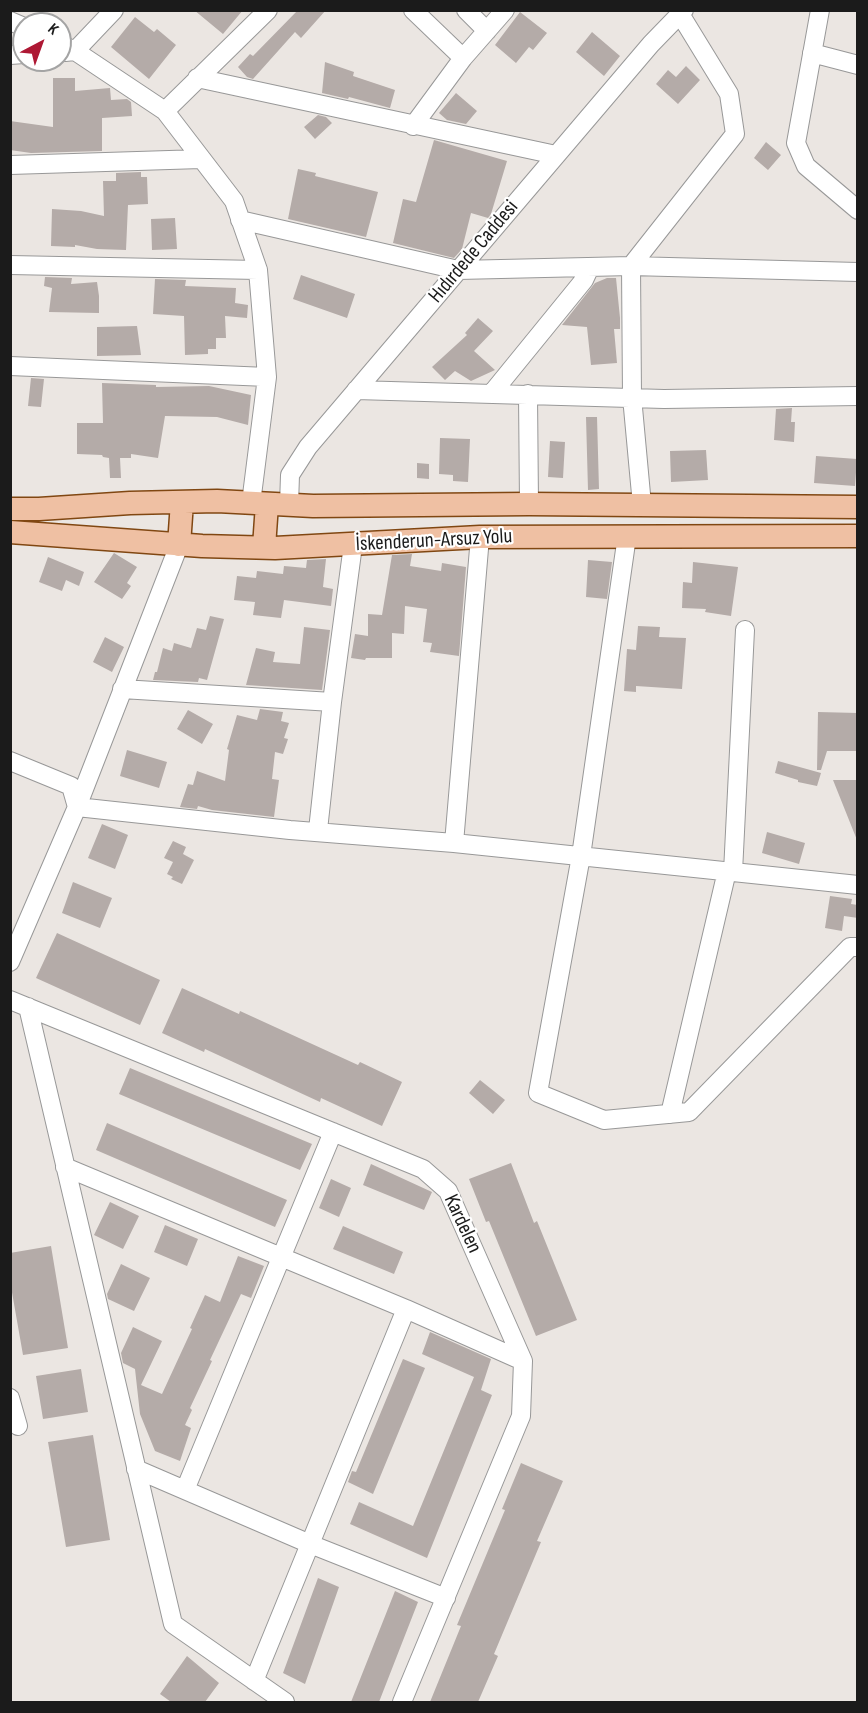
<!DOCTYPE html>
<meta charset="utf-8">
<style>
body{margin:0}
#map{position:relative;width:868px;height:1713px;overflow:hidden;background:#ebe6e2;font-family:"Sofia Sans Condensed",sans-serif}
canvas{display:block}
.frame{position:absolute;inset:0;border:12px solid #1b1b1b;pointer-events:none}
.north{position:absolute;left:12px;top:12px;width:60px;height:60px;box-sizing:border-box;background:#fff;border:2px solid #a4a4a4;border-radius:50%;rotate:41deg;font-size:16px;font-weight:700;line-height:24px;text-align:center;color:#1b1b1b}
.north::after{content:'';display:block;margin:auto;width:21px;height:27px;background:#ae1834;clip-path:polygon(50% 0,100% 100%,50% 72%,0 100%)}
</style>
<div id="map">
<canvas width="868" height="1713"></canvas>
<div class="frame"></div>
<div class="north">K</div>
</div>
<script>
const c = document.querySelector('canvas').getContext('2d');
c.lineJoin = 'round';
function fill(path, color) { c.fillStyle = color; c.fill(path, 'evenodd'); }
const poly = rows => new Path2D(rows.map(r => 'M' + r).join(''));
function strokePath(path, color, width, dash) { c.strokeStyle = color; c.lineWidth = width; c.lineCap = dash ? 'butt' : 'round'; c.setLineDash(dash || []); c.stroke(path); }
function label(font, color, halo, rows, align = 'center') {
  c.font = font + ' "Sofia Sans Condensed",sans-serif'; c.lineWidth = 4.5; c.setLineDash([]); c.textBaseline = 'middle'; c.strokeStyle = halo; c.fillStyle = color; for (const [text, x, y, turn = 0] of rows) {
    c.save(); c.translate(x, y); c.rotate((+turn || 0) * Math.PI / 180); c.textAlign = isNaN(turn) ? turn : align; if (halo) c.strokeText(text, 0, 0); c.fillText(text, 0, 0); c.restore();
  }
}
const building = poly([
 [194,10,243,10,223,34],
 [298,10,326,10,301,38,295,32,253,79,247,77,238,67,250,54,253,56],
 [520,12,547,33,533,50,529,47,516,63,495,45],
 [135,17,154,32,157,29,176,45,149,79,111,47],
 [592,32,620,56,604,76,576,52],
 [325,62,354,72,353,76,395,90,390,108,349,97,348,99,322,93],
 [686,66,700,80,678,104,656,84,668,70,676,77],
 [53,78,75,78,75,91,110,88,111,100,127,99,131,102,132,116,102,118,102,151,31,153,10,150,10,121,53,127],
 [456,93,477,111,466,124,447,120,439,113],
 [318,115,326,117,332,123,315,139,304,127],
 [434,140,507,161,491,214,488,218,471,213,462,249,454,258,393,243,403,199,416,202],
 [766,142,781,155,768,170,754,158],
 [298,169,316,173,315,176,378,192,366,237,288,219],
 [141,172,141,177,147,177,148,204,128,205,126,250,97,249,75,245,75,247,51,246,52,209,81,211,104,216,103,181,116,181,116,173],
 [175,218,177,249,152,250,151,219],
 [301,275,355,294,347,318,293,299],
 [45,277,72,278,71,284,97,282,99,296,99,313,49,312,52,288,44,286],
 [607,278,616,278,620,318,620,329,614,329,617,363,591,365,587,327,562,325,595,283],
 [155,279,186,280,185,286,236,288,235,303,248,305,247,318,225,316,226,338,216,338,216,349,208,349,208,354,185,355,184,316,153,314],
 [478,318,493,331,474,351,495,370,471,381,455,371,445,380,432,367,467,335,465,333],
 [137,326,141,355,97,356,97,327],
 [31,378,44,379,41,407,28,406],
 [102,383,156,385,156,387,209,386,251,395,248,425,217,417,165,416,158,458,131,454,131,458,120,458,121,478,110,478,109,458,103,457,102,455,77,454,77,423,103,423],
 [792,408,791,422,795,422,794,442,774,440,776,409],
 [586,417,597,417,599,489,588,490],
 [440,438,470,439,468,482,453,481,453,475,439,474],
 [550,441,565,442,563,478,548,477],
 [706,450,708,480,671,482,670,451],
 [816,456,857,459,855,486,814,483],
 [417,463,429,464,429,479,417,478],
 [114,553,137,567,127,583,131,586,122,599,94,582],
 [412,554,410,566,441,571,442,563,466,567,459,656,430,652,432,643,423,642,427,609,405,606,404,634,392,633,392,658,366,658,365,660,351,658,355,634,368,636,368,614,382,615,392,555],
 [48,557,84,572,79,586,66,580,62,591,39,582],
 [326,559,323,587,333,589,331,606,284,600,281,618,253,615,255,602,234,600,237,576,256,578,257,571,283,574,284,566,306,568,307,560],
 [588,560,612,562,607,599,586,597],
 [693,562,738,567,731,616,705,612,706,609,682,608,683,582,692,583],
 [210,616,224,619,207,680,199,678,198,682,153,680,155,672,157,672,163,648,172,651,174,643,191,648,197,628,206,630],
 [638,626,660,627,659,637,686,638,682,689,636,686,636,692,624,691,627,649,636,650],
 [304,627,330,630,322,690,246,685,256,648,275,652,273,662,300,664],
 [105,637,124,647,112,672,93,662],
 [260,709,283,712,281,721,289,723,284,738,288,739,283,754,275,752,272,779,279,780,274,817,212,810,198,806,197,809,180,807,188,784,193,785,197,771,225,781,229,750,227,749,237,715,257,720],
 [188,710,213,724,202,744,177,729],
 [818,712,858,713,858,751,827,751,821,770,817,770],
 [127,750,167,762,159,788,120,776],
 [778,761,821,773,817,786,798,782,798,780,775,773],
 [833,780,858,780,858,840,857,840],
 [102,824,128,835,115,869,88,858],
 [767,832,805,843,799,864,762,853],
 [173,841,186,847,183,854,194,860,182,884,171,879,173,877,167,874,173,862,164,858],
 [73,882,112,898,100,928,62,913],
 [830,896,852,899,851,904,858,905,858,918,844,916,842,931,825,928],
 [57,933,160,980,140,1025,36,978],
 [182,988,239,1014,240,1011,358,1065,360,1062,402,1082,382,1126,321,1098,320,1102,205,1049,204,1052,162,1033],
 [130,1068,312,1144,300,1170,119,1094],
 [480,1080,505,1100,493,1114,469,1093],
 [107,1123,287,1200,275,1227,96,1150],
 [511,1163,534,1223,537,1221,577,1320,536,1336,489,1221,486,1222,469,1179],
 [371,1164,432,1192,424,1210,363,1185],
 [331,1179,351,1188,339,1217,319,1208],
 [110,1202,139,1216,123,1249,94,1235],
 [165,1225,198,1239,187,1266,154,1252],
 [343,1226,403,1252,394,1274,333,1249],
 [51,1246,68,1348,23,1355,10,1281,10,1253],
 [238,1256,264,1266,251,1298,241,1294,210,1360,212,1361,190,1408,192,1410,185,1425,191,1428,180,1461,155,1451,140,1414,135,1369,123,1363,121,1353,133,1327,162,1341,141,1385,162,1394,192,1329,190,1328,205,1295,220,1302],
 [121,1264,150,1278,134,1311,108,1299,107,1294],
 [430,1332,491,1359,481,1390,492,1395,427,1558,350,1524,359,1502,413,1526,474,1377,422,1354],
 [403,1359,425,1368,373,1494,348,1482,352,1471,356,1472],
 [81,1369,88,1412,43,1419,36,1376],
 [93,1435,110,1540,66,1547,48,1442],
 [521,1463,563,1481,537,1541,541,1542,494,1654,498,1656,478,1702,430,1702,461,1626,457,1625,505,1510,502,1509],
 [318,1578,339,1587,305,1684,283,1673],
 [395,1591,418,1602,379,1702,351,1702],
 [187,1656,219,1683,205,1702,171,1702,160,1694]
]);
const minor = poly([
 [413,10,463,58],
 [466,10,487,31],
 [820,10,796,143,806,166,858,210],
 [10,21,24,27],
 [60,44,75,51,165,111,234,201,258,270,267,377,251,503],
 [65,52,75,51,114,10],
 [812,53,858,65],
 [10,55,24,54],
 [197,78,556,155],
 [165,111,268,10],
 [413,126,463,58,505,10],
 [10,165,201,159],
 [240,220,458,270,631,266,735,134,729,94,680,14],
 [10,265,258,270],
 [10,366,267,377],
 [356,390,664,399,858,396],
 [492,393,584,280,590,267],
 [528,394,529,504],
 [289,505,290,475,308,447,651,44,684,10],
 [642,505,632,397,631,266,858,272],
 [627,536,581,856,538,1093,604,1120,689,1112,850,947,858,947],
 [122,689,332,702],
 [10,761,71,786,77,807,290,830,454,843,858,885],
 [318,830,332,702,353,545],
 [454,843,480,537],
 [733,872,745,630],
 [10,962,77,807,179,545],
 [10,1000,423,1169,448,1191,523,1361,521,1416,402,1702],
 [28,1007,173,1624,285,1702],
 [670,1114,727,871],
 [65,1167,406,1309,523,1361],
 [10,1398,18,1426],
 [136,1469,310,1544,446,1598],
 [185,1490,333,1132],
 [254,1681,406,1309]
]);
const major = poly([
 [10,509,39,509,130,503,217,501,313,506,529,504,858,507],
 [10,532,202,546,275,548,480,537,858,536],
 [179,545,182,502],
 [264,547,267,504]
]);
const streetNames = [
 ["Hıdırdede Caddesi",474,252,-50],
 ["İskenderun-Arsuz Yolu",434,541,-3],
 ["Kardelen",462,1224,65]
];
fill(building, '#b4aba8');
strokePath(minor, '#989898', 20);
strokePath(major, '#804712', 25);
strokePath(minor, '#fff', 18);
strokePath(major, '#efc0a3', 22);
label('21px', '#1b1b1b', '#fff', streetNames);
</script>
